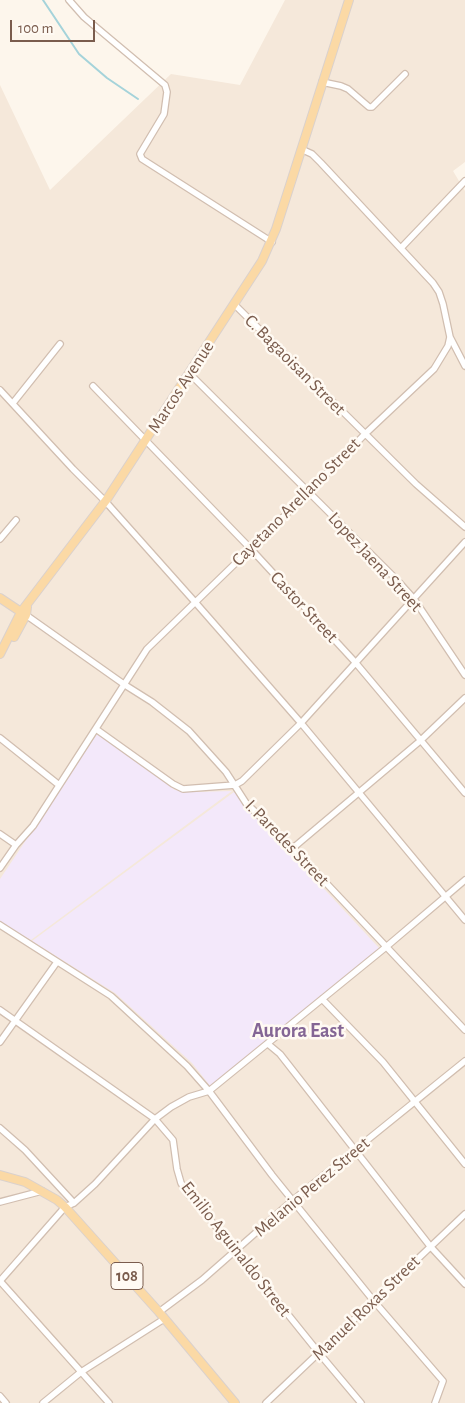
<!DOCTYPE html>
<style>
body{margin:0}
#map{position:relative;width:465px;height:1403px;overflow:hidden;background:#fdf6ec;font-family:"Alegreya Sans",sans-serif}
canvas{display:block}
.scale{position:absolute;left:10px;top:20px;width:85px;height:22px;box-sizing:border-box;border:2px solid #7a5c4d;border-top:0;padding-left:6px;font-size:15px;line-height:18px;white-space:nowrap;color:#7a5c4d;-webkit-text-stroke:4px #fffaf3;paint-order:stroke}
</style>
<div id="map">
<canvas width="465" height="1403"></canvas>
<div class="scale">100 m</div>
</div>
<script>
const c = document.querySelector('canvas').getContext('2d');
c.lineJoin = 'round';
function fill(path, color) { c.fillStyle = color; c.fill(path, 'evenodd'); }
const poly = rows => new Path2D(rows.map(r => 'M' + r).join(''));
function strokePath(path, color, width, dash) { c.strokeStyle = color; c.lineWidth = width; c.lineCap = dash ? 'butt' : 'round'; c.setLineDash(dash || []); c.stroke(path); }
function label(font, color, halo, rows, align = 'center') {
  c.font = font + ' "Alegreya Sans",sans-serif'; c.lineWidth = 5; c.setLineDash([]); c.textBaseline = 'middle'; c.strokeStyle = halo; c.fillStyle = color; for (const [text, x, y, turn = 0] of rows) {
    c.save(); c.translate(x, y); c.rotate((+turn || 0) * Math.PI / 180); c.textAlign = isNaN(turn) ? turn : align; if (halo) c.strokeText(text, 0, 0); c.fillText(text, 0, 0); c.restore();
  }
}
const residential = poly([
 [285,0,465,0,465,162,453,171,465,191,465,1403,0,1403,0,85,50,190,171,74,240,85]
]);
const education = poly([
 [97,734,139,762,175,790,197,792,232,791,31,940,0,922,0,879],
 [234,792,380,949,211,1087,192,1063,115,993,32,941]
]);
const stream = poly([
 [43,0,79,54,107,78,138,99]
]);
const minor = poly([
 [69,0,84,17,165,85,167,92,164,114,140,154,142,159,272,242],
 [322,82,341,86,348,89,369,107,372,107,405,74],
 [401,248,465,181],
 [235,305,416,484,465,527],
 [450,337,465,366],
 [190,374,396,579,414,599,465,675],
 [93,386,250,548,355,662,465,793],
 [0,390,73,469,105,501,195,602,301,723,465,920],
 [13,403,60,344],
 [0,539,16,520],
 [26,615,125,685,152,702,189,731,226,772,246,803,293,848,465,1030],
 [96,729,173,784,183,789,235,785,242,781,301,723,465,542],
 [0,738,59,785],
 [0,834,16,845],
 [293,848,420,741,465,698],
 [0,868,16,845,33,826,147,649,309,492,365,434,434,369,448,346,450,337,443,304,439,292,433,283,321,163,312,154,301,149],
 [0,925,111,996,187,1066,209,1091,272,1175,373,1300,443,1381,435,1403],
 [322,999,383,1062,465,1164],
 [0,1010,155,1119,173,1140,177,1169,181,1183,188,1194,236,1250,319,1353,361,1403],
 [0,1042,57,962],
 [268,1044,280,1054,430,1246,465,1284],
 [0,1128,25,1150,74,1203],
 [0,1202,42,1191],
 [0,1281,65,1207,74,1203,95,1184,155,1119,171,1107,189,1097,209,1091,386,947,465,880],
 [0,1281,109,1403],
 [159,1312,202,1280,293,1200,465,1061],
 [0,1396,6,1403],
 [43,1403,81,1372,164,1319],
 [266,1403,465,1214]
]);
const major = poly([
 [0,598,24,614],
 [14,637,26,615,27,607],
 [0,654,21,612,107,499,262,261,276,229,349,0],
 [0,1175,25,1182,57,1200,65,1207,159,1312,235,1403]
]);
const shields = [
 [127,1276,32]
];
const shieldNames = [
 ["108",127,1276]
];
const streetNames = [
 ["C. Bagaoisan Street",295,365,45],
 ["Marcos Avenue",181,387,-57],
 ["Cayetano Arellano Street",296,502,-45],
 ["Lopez Jaena Street",375,562,47],
 ["Castor Street",304,607,47],
 ["I. Paredes Street",287,843,46],
 ["Melanio Perez Street",312,1187,-40],
 ["Emilio Aguinaldo Street",236,1249,52],
 ["Manuel Roxas Street",366,1308,-44]
];
const quarterNames = [
 ["Aurora East",298,1031]
];
fill(residential, '#f5e8da');
fill(education, '#f3e8fa');
strokePath(stream, '#a5d3da', 2);
strokePath(minor, '#d1beb0', 8);
strokePath(major, '#dad1cd', 10);
strokePath(minor, '#fff', 5.5);
strokePath(major, '#fbd9a5', 8);
for (const [x, y, w] of shields) { const box = new Path2D(); box.roundRect(x - w / 2, y - 13.5, w, 27, 4); c.fillStyle = '#fffaf3'; c.fill(box); strokePath(box, '#7a5c4d', 1); }
label('bold 16px', '#7a5c4d', null, shieldNames);
label('18px', '#7a5c4d', '#fffaf3', streetNames);
label('bold 20px', '#846695', '#fffaf3', quarterNames);
</script>
